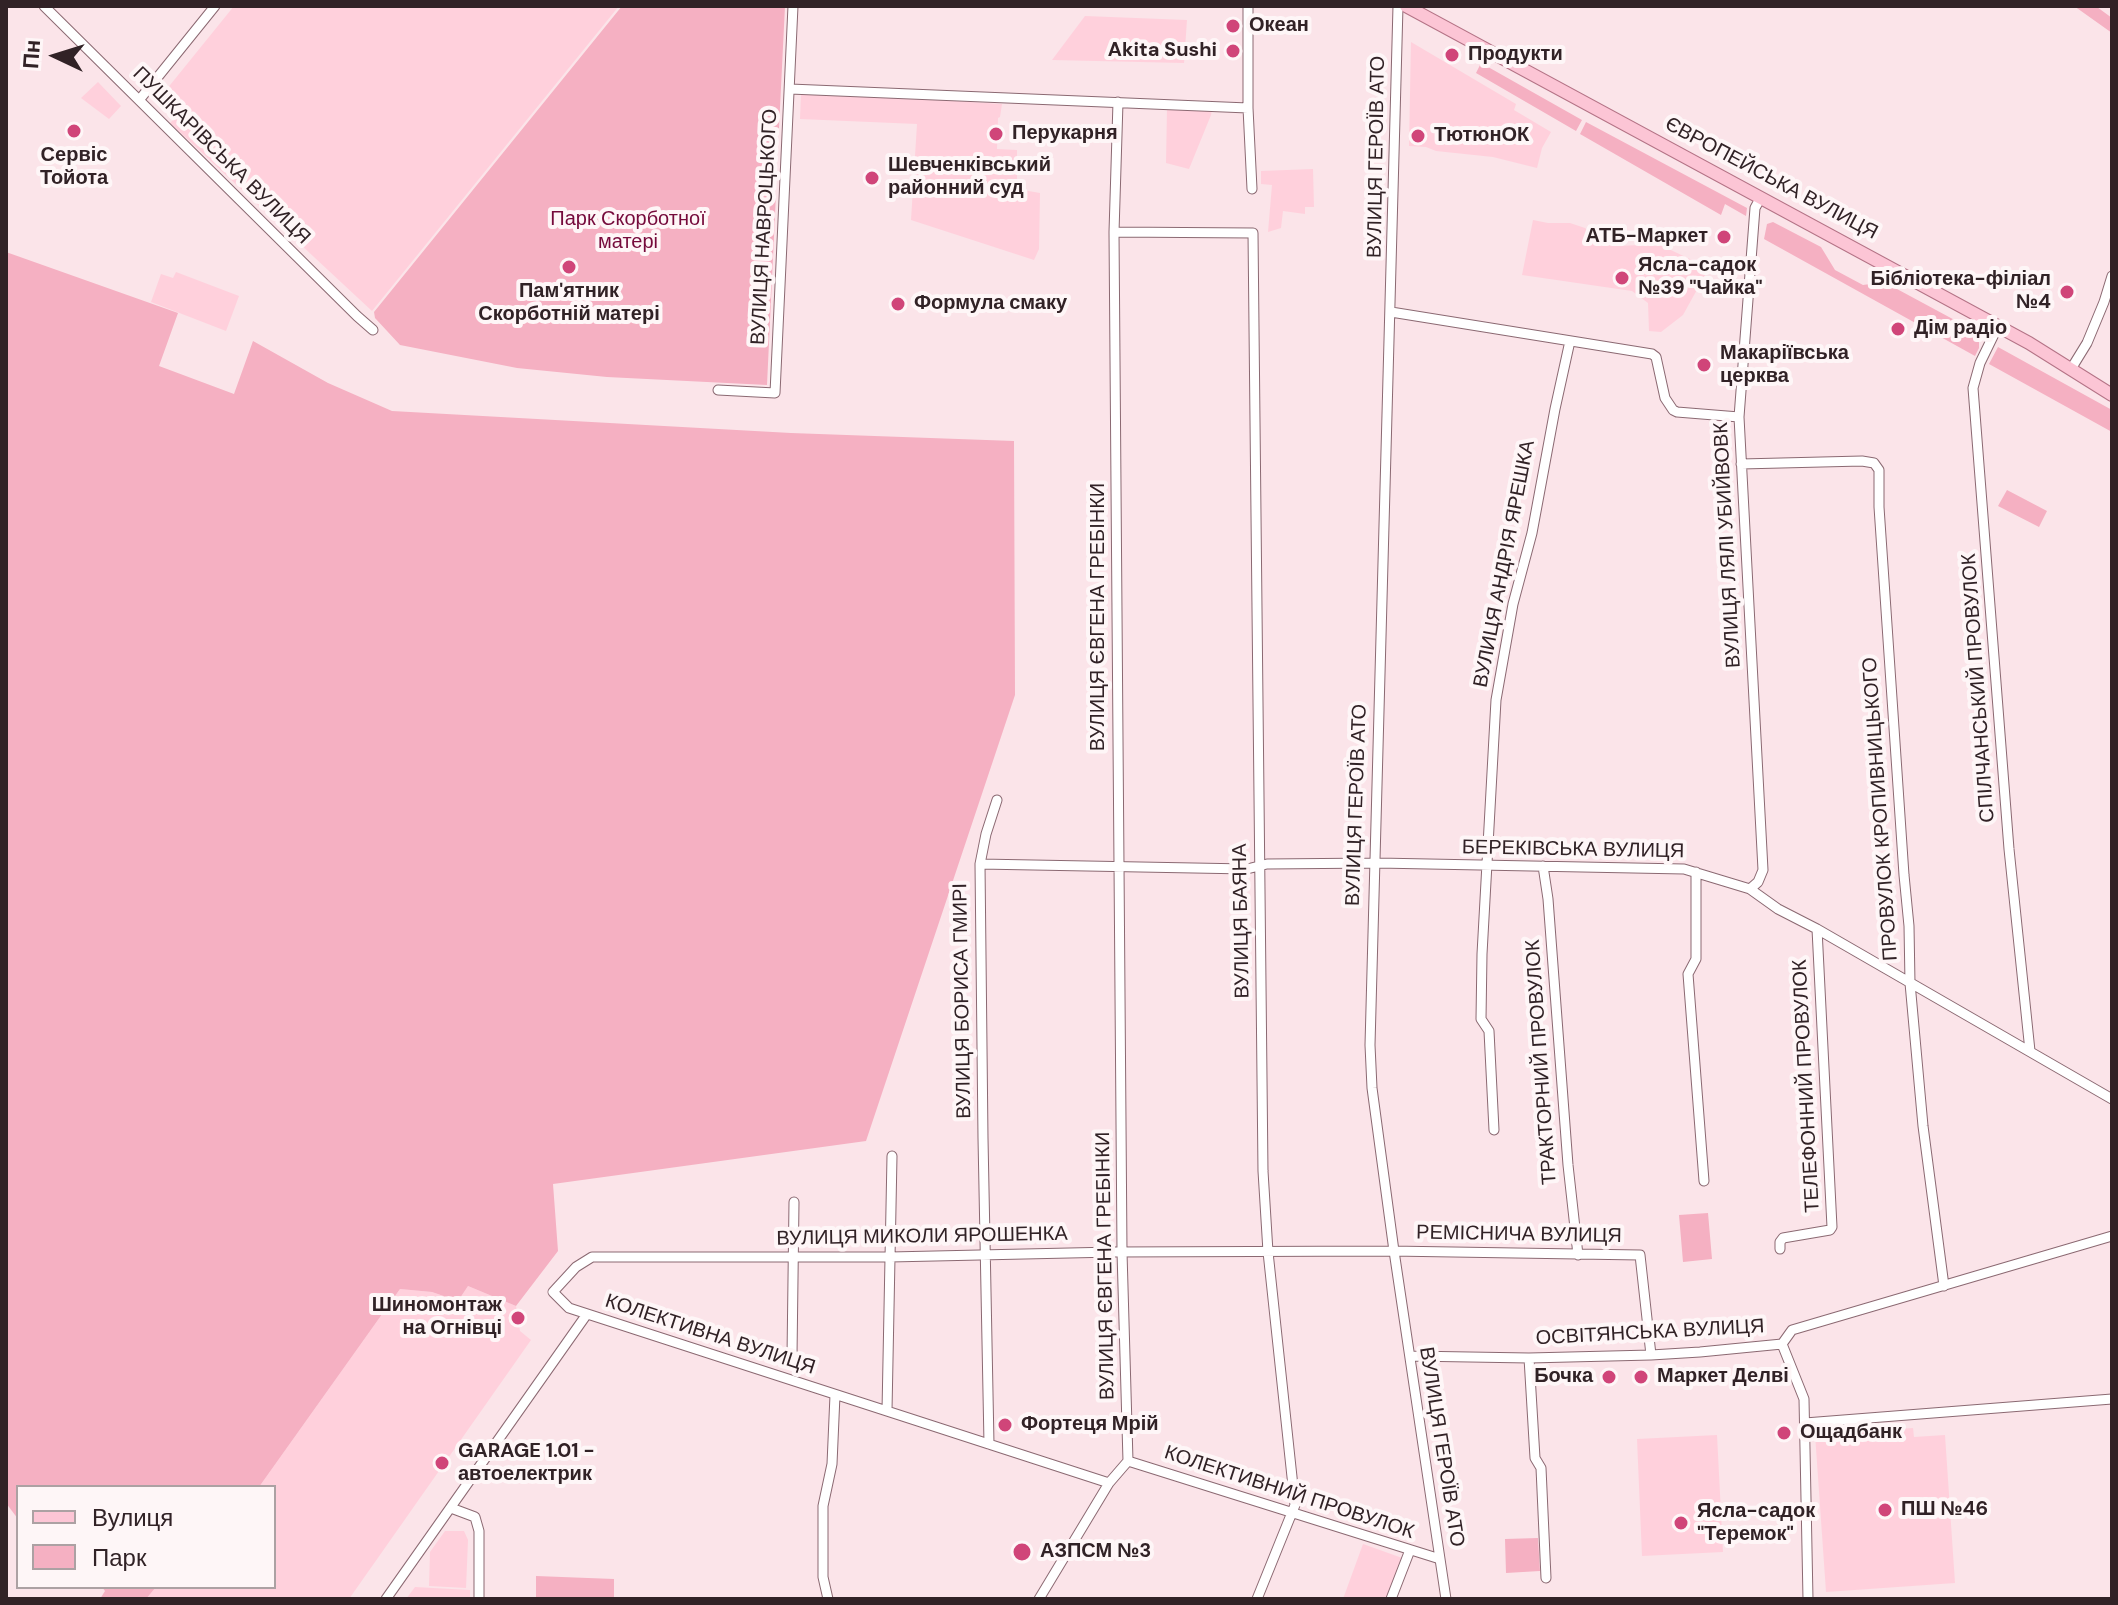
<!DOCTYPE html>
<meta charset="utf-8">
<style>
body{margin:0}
#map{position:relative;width:2118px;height:1605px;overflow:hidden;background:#fbe4e9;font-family:"DM Sans",sans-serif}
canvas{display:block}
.frame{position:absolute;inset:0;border:8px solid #312226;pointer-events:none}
.legend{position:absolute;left:16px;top:1485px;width:260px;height:104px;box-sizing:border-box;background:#fef6f7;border:2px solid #aca1a3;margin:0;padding:10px 14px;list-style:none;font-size:24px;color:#312226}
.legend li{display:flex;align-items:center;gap:16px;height:40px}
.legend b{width:40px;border:2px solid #aca1a3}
.north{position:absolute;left:16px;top:16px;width:80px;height:80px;-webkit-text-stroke:6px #fef6f7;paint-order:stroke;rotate:274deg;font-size:22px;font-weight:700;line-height:32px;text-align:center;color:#312226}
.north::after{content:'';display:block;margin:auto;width:28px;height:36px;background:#312226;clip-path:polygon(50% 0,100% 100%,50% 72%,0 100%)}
</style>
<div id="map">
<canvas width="2118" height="1605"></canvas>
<div class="frame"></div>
<ul class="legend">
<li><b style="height:10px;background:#fcc5d5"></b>Вулиця</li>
<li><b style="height:22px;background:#f5b0c2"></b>Парк</li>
</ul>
<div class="north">Пн</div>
</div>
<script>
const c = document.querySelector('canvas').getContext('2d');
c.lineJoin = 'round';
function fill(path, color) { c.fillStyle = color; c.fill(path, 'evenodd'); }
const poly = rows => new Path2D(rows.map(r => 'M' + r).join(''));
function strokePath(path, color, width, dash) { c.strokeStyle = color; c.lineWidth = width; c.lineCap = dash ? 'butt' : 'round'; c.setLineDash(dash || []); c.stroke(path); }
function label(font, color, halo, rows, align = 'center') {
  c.font = font + ' "DM Sans",sans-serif'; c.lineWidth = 8; c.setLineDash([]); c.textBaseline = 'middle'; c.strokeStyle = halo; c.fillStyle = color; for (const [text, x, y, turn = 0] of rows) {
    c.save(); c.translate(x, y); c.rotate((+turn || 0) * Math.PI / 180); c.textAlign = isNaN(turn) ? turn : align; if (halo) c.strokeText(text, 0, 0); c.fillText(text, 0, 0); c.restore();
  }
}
const built = poly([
 [234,6,619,6,372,311,170,123,181,112,162,95],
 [1085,16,1187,20,1184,63,1052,60],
 [1411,42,1516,104,1514,110,1551,132,1542,148,1537,168,1493,157,1436,151,1426,147,1409,146],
 [98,82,121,106,109,119,81,98],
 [801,94,923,99,1002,104,1000,117,998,118,997,149,1017,150,1017,189,1040,193,1039,249,1034,260,911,220,917,124,800,119],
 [1167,109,1212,109,1211,115,1189,169,1166,163],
 [1313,169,1314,207,1305,207,1305,214,1283,211,1281,228,1268,232,1272,185,1261,184,1261,171],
 [1533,220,1548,223,1570,223,1585,228,1608,244,1620,246,1658,244,1709,268,1683,315,1661,332,1649,331,1648,303,1632,291,1522,275],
 [176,272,239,296,226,331,151,302,161,274,173,278],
 [468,1286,516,1306,520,1331,531,1340,349,1599,146,1599,156,1587,274,1587,274,1487,259,1487,400,1289,432,1292,458,1301],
 [1913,1428,1914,1437,1945,1435,1955,1583,1826,1592,1815,1434],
 [1717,1435,1723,1552,1642,1556,1637,1439],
 [445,1531,464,1531,468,1540,466,1588,429,1586,430,1552],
 [1363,1544,1405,1559,1388,1599,1343,1599],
 [415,1587,470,1590,470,1599,406,1599]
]);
const green = poly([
 [622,6,785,6,779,128,772,132,769,189,776,194,767,385,607,377,517,368,400,345,375,318,374,312],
 [2074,6,2097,7,2112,18,2112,33],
 [1481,63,1582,120,1576,131,1476,73],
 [1586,122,1747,208,1746,216,1725,204,1721,215,1580,134],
 [1773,222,1821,247,1835,270,1863,285,1884,282,1975,331,1979,339,1979,348,1975,356,1764,239,1767,224],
 [6,252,178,313,159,366,234,394,253,341,328,383,392,411,791,433,1014,441,1015,695,866,1141,553,1184,558,1251,516,1306,468,1286,458,1301,432,1292,400,1289,259,1487,18,1487,18,1519,6,1503],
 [1998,347,2112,410,2112,432,1989,364],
 [2007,490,2047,511,2039,527,1998,506],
 [1708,1213,1712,1259,1683,1262,1679,1215],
 [1538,1538,1540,1571,1506,1573,1505,1539],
 [536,1576,614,1579,614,1599,536,1599],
 [102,1587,156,1587,146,1599,100,1599,105,1591]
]);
const minor = poly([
 [44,6,357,316,373,330],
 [1248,6,1248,108,1252,189],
 [1398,6,1370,1045,1372,1088,1394,1251,1446,1599],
 [790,89,1248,108],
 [140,99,215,6],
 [1118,102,1114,232,1119,865,1122,1252,1128,1461],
 [1114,232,1253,233,1263,1171,1268,1252,1295,1505,1257,1599],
 [1391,312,1652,354,1656,357,1665,398,1673,410,1677,412,1739,417],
 [1998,326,1980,363,1973,388,2009,849,2030,1051],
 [2071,369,2087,343,2104,302,2112,276],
 [718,390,775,393,793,6],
 [1741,464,1862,461,1874,463,1879,470,1879,507,1904,875,1909,926,1910,983,1923,1126,1944,1286],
 [980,864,1247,869,1267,864,1378,863,1684,869,1750,889,1778,909,1817,929,2112,1099],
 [1543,866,1548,899,1568,1165,1578,1255],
 [1696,872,1696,959,1688,974,1704,1181],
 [1750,889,1758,882,1763,870,1739,417,1755,208,1761,197],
 [1494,1130,1489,1031,1481,1019,1482,954,1496,700,1513,604,1532,533,1555,409,1570,341],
 [1780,1249,1780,1242,1783,1238,1830,1230,1832,1227,1817,929],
 [1782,1344,1792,1330,2112,1236],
 [1782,1344,1804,1399,1808,1599],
 [792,1356,794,1202],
 [1410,1356,1529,1358,1651,1355,1700,1352,1782,1344],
 [1529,1358,1535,1458,1541,1468,1546,1578],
 [887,1411,892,1156],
 [1805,1423,2112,1399],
 [989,1444,983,1138,980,864,986,834,997,800],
 [1128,1461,1440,1559],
 [1109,1483,569,1308,553,1292,576,1267,592,1257,890,1257,1114,1252,1391,1251,1640,1255,1651,1355],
 [451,1508,475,1517,479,1531,479,1599],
 [386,1599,587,1314],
 [828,1599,823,1577,823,1506,832,1464,835,1395],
 [1039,1599,1109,1483,1128,1461],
 [1391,1599,1410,1550]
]);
const major = poly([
 [1406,6,2029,343,2112,395]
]);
const markers = [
 [1233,26,8,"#d04579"],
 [1233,51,8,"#d04579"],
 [1452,55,8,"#d04579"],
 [74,131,8,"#d04579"],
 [996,134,8,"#d04579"],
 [1418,136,8,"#d04579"],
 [872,178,8,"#d04579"],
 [1724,237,8,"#d04579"],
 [569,267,8,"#d04579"],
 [1622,278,8,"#d04579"],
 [2067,292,8,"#d04579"],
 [898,304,8,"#d04579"],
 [1898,329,8,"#d04579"],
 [1704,365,8,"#d04579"],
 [518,1318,8,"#d04579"],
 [1609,1377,8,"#d04579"],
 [1641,1377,8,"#d04579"],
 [1005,1425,8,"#d04579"],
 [1784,1433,8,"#d04579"],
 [442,1463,8,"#d04579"],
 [1885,1510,8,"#d04579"],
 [1681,1523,8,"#d04579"],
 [1022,1552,10,"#d04579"]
];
const poiNames = [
 ["Океан",1249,26],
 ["Akita Sushi",1217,51,"right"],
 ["Продукти",1468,55],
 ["Перукарня",1012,134],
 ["ТютюнОК",1434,136],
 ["Сервіс",74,156,"center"],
 ["Тойота",74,179,"center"],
 ["Шевченківський",888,166],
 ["районний суд",888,189],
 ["АТБ-Маркет",1708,237,"right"],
 ["Ясла-садок",1638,266],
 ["№39 \"Чайка\"",1638,289],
 ["Бібліотека-філіал",2051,280,"right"],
 ["№4",2051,303,"right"],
 ["Пам'ятник",569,292,"center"],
 ["Скорботній матері",569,315,"center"],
 ["Формула смаку",914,304],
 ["Дім радіо",1914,329],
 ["Макаріївська",1720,354],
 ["церква",1720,377],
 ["Шиномонтаж",502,1306,"right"],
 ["на Огнівці",502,1329,"right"],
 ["Бочка",1593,1377,"right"],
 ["Маркет Делві",1657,1377],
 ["Фортеця Мрій",1021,1425],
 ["Ощадбанк",1800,1433],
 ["GARAGE 1.01 -",458,1452],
 ["автоелектрик",458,1475],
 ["ПШ №46",1901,1510],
 ["Ясла-садок",1697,1512],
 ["\"Теремок\"",1697,1535],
 ["АЗПСМ №3",1040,1552]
];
const streetNames = [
 ["ПУШКАРІВСЬКА ВУЛИЦЯ",221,156,45],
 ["ВУЛИЦЯ ГЕРОЇВ АТО",1377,157,-89],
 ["ЄВРОПЕЙСЬКА ВУЛИЦЯ",1771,179,28],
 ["ВУЛИЦЯ НАВРОЦЬКОГО",765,227,-87],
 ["ВУЛИЦЯ ЛЯЛІ УБИЙВОВК",1728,545,-93],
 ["ВУЛИЦЯ АНДРІЯ ЯРЕШКА",1505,564,-79],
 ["ВУЛИЦЯ ЄВГЕНА ГРЕБІНКИ",1099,617,-90],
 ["СПІЛЧАНСЬКИЙ ПРОВУЛОК",1979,688,-94],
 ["ВУЛИЦЯ ГЕРОЇВ АТО",1357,805,-88],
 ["ПРОВУЛОК КРОПИВНИЦЬКОГО",1881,809,-94],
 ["БЕРЕКІВСЬКА ВУЛИЦЯ",1573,850,1],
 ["ВУЛИЦЯ БАЯНА",1242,921,-91],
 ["ВУЛИЦЯ БОРИСА ГМИРІ",963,1001,-91],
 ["ТРАКТОРНИЙ ПРОВУЛОК",1542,1062,-94],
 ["ТЕЛЕФОННИЙ ПРОВУЛОК",1807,1086,-93],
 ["РЕМІСНИЧА ВУЛИЦЯ",1519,1235,1],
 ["ВУЛИЦЯ МИКОЛИ ЯРОШЕНКА",922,1237,-1],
 ["ВУЛИЦЯ ЄВГЕНА ГРЕБІНКИ",1106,1266,-91],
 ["ОСВІТЯНСЬКА ВУЛИЦЯ",1650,1333,-3],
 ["КОЛЕКТИВНА ВУЛИЦЯ",710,1335,18],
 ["ВУЛИЦЯ ГЕРОЇВ АТО",1441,1447,81],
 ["КОЛЕКТИВНИЙ ПРОВУЛОК",1289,1493,18]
];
const parkNames = [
 ["Парк Скорботної",628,220],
 ["матері",628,243]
];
fill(built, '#ffd0dc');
fill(green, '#f5b0c2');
strokePath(minor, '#8b6972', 11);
strokePath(major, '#b47386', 14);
strokePath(minor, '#fff', 9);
strokePath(major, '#fcc5d5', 12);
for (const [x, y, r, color] of markers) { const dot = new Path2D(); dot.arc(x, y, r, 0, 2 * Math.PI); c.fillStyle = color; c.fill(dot); strokePath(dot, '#fef6f7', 3); }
label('bold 20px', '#312226', '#fef6f7', poiNames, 'left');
label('20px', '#312226', '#fef6f7', streetNames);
label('20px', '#750a3b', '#fef6f7', parkNames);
</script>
